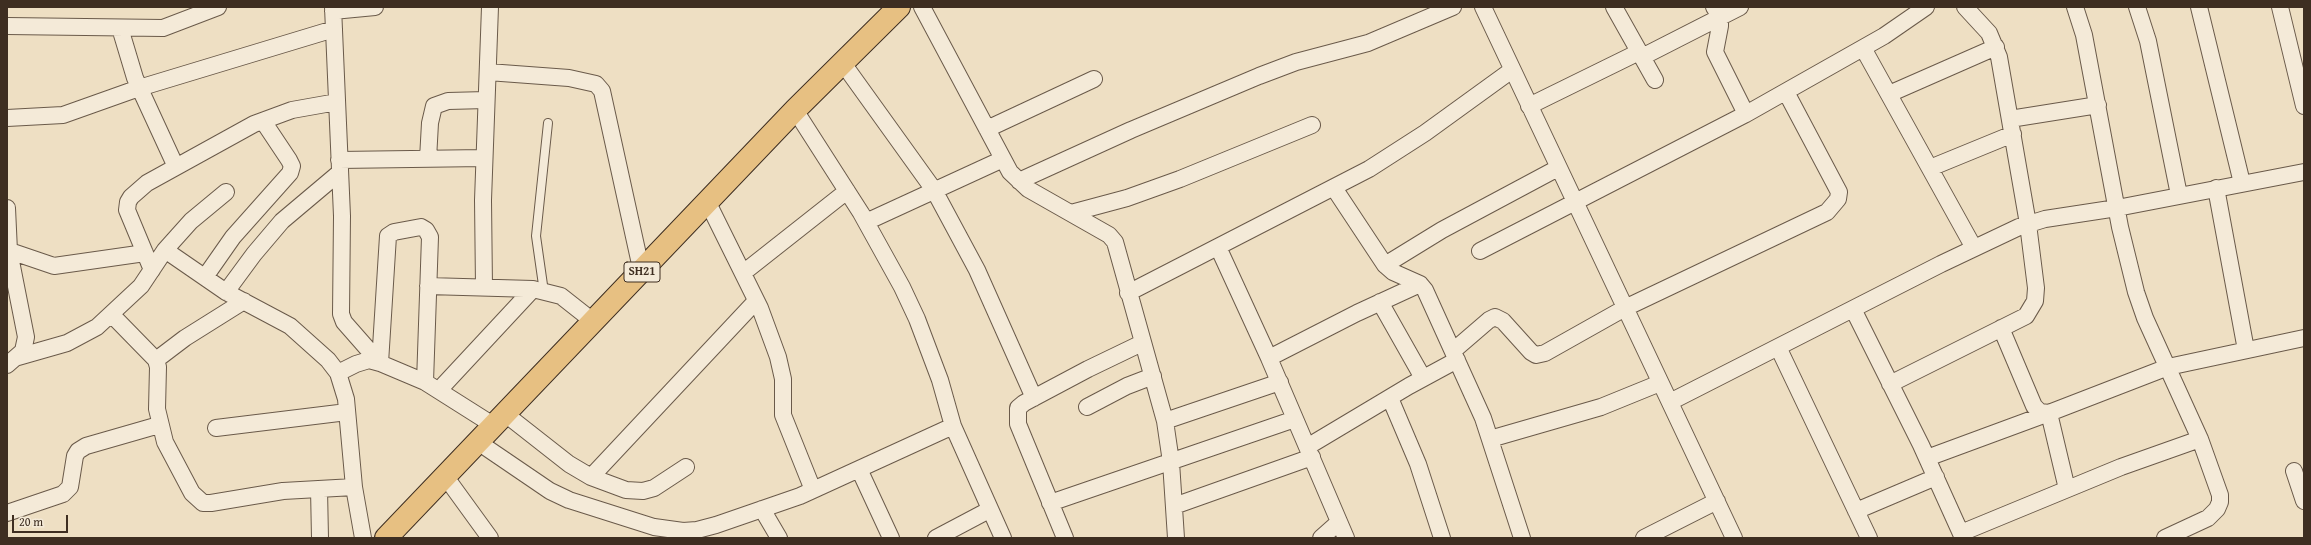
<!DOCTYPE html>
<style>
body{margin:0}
#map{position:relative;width:2311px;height:545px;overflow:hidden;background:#eedfc3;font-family:"Gentium Book Plus",serif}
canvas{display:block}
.frame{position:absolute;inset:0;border:8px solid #3e2e21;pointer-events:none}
.scale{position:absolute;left:12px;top:515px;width:56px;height:18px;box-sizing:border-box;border:2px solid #3e2e21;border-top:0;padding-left:5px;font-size:12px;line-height:14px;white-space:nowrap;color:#3e2e21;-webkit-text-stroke:3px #f4ead8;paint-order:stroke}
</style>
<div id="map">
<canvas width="2311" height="545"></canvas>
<div class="frame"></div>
<div class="scale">20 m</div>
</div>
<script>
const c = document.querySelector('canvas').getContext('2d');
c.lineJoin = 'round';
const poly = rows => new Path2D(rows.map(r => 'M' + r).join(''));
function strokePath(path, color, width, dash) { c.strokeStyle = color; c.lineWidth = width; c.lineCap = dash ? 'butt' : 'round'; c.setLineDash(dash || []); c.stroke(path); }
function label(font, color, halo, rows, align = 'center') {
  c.font = font + ' "Gentium Book Plus",serif'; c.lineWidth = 3; c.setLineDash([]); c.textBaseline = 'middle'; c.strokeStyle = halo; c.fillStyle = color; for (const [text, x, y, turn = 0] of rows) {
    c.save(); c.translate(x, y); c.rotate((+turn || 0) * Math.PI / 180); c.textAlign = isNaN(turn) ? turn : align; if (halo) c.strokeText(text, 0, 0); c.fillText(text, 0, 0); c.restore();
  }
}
const service = poly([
 [544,292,536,236,548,123]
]);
const minor = poly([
 [333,7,342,216,341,314,344,322,380,363],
 [922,7,1010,172,1028,189,1109,235,1115,242,1165,421,1171,462,1176,538],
 [1483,7,1734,538],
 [1614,7,1655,80],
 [1714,7,1720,17,1720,26,1715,52,1746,114],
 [2075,7,2084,35,2120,227,2136,292,2145,318,2200,439,2220,495,2220,502,2217,509,2208,518,2165,538],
 [2137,7,2148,41,2179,195],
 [2199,7,2242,183],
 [2280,7,2304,106],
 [333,11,375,7],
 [7,26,163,28,218,7],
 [120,28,135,78,176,167],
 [1863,48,1974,248],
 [1642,57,1740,7],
 [842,62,934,190,977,270,1034,398],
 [488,72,569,78,596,84,602,91,642,273],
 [1889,94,1996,47],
 [1529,106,1639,52],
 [795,110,861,213,902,287,917,319,940,380,953,426,1003,538],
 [7,118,63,115,139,88,334,29],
 [2010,119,2098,105],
 [987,129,1094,79],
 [428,159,430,123,434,106,448,101,486,100],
 [339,160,484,158],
 [1930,168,2013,134],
 [1019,181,1131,130,1259,76,1296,62,1368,43,1453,7],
 [1334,188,1385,265,1393,272,1420,284,1425,290,1483,418,1522,538],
 [2216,188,2246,350],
 [708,203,760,308,778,357,783,379,783,415,813,490],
 [7,208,9,251,26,337,23,351,7,365],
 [1071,213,1127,198,1180,179,1312,125],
 [866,222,1003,159],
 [1218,247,1269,358,1346,538],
 [7,250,54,266,145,253],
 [165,250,226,292,290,326,328,360,338,373,346,399,354,487,363,538],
 [1480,251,1746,114,1884,36,1926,7],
 [1385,265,1442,230,1558,168],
 [152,270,127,210,128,202,131,197,147,183,254,124,292,110,337,102],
 [743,273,847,191],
 [205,277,233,237,290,173,292,166,289,160,263,121],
 [428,286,533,289,561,296,594,322],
 [484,287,483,200,490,7],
 [226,292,254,254,282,221,339,173],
 [1128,293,1369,169,1425,133,1512,70],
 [1380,302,1423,378],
 [1853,309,1921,445,1963,538],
 [112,315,156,360,158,367,157,409,165,442,192,493,203,503,211,503,283,491,354,487],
 [2001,328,2034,406,2040,412,2049,413,2168,367,2304,338],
 [1778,347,1869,538],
 [1453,351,1489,320,1495,317,1503,321,1531,352,1536,355,1545,353,1625,308,1827,212,1838,199,1839,192,1786,92],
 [18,357,67,343,97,327,141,286,165,250,191,221,226,192],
 [1269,358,1357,313,1420,284],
 [156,360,185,338,244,301],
 [380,363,388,236,394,232,421,227,426,230,430,237,425,382],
 [338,373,356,364,369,360,380,363,425,382,493,425],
 [1890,384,2026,316,2035,301,2036,288,2028,224,1999,57,1989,33,1965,7],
 [439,390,533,289],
 [1390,398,1418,464,1442,538],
 [1670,402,1941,264,2019,227,2045,219,2117,208,2304,172],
 [1087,407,1127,386,1153,376],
 [504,413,569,464,591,477,626,490,643,491,654,488,686,467],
 [1165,421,1280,382],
 [216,428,347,412],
 [1490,439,1601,407,1660,383],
 [478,442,550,491,569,500,654,527,683,531,697,530,716,525,800,496,953,426],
 [1307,447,1409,386,1457,360],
 [1927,458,2049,413,2067,489],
 [859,469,891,538],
 [2294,471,2304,501],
 [445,476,490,538],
 [591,477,756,301],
 [319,489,320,538],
 [1050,503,1295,419],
 [1174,506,1312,457],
 [762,509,779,538],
 [1856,511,1936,477],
 [7,513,63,494,70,487,75,456,78,451,86,446,159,425],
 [1961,533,2121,467,2200,439],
 [936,538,989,510],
 [1065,538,1018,424,1018,408,1024,403,1088,369,1142,343],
 [1321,538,1339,522],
 [1644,538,1717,501]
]);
const primary = poly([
 [386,538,795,110,899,7]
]);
const shields = [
 [642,272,36]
];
const shieldNames = [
 ["SH21",642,272]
];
strokePath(service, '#6a5a4a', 10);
strokePath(minor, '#6a5a4a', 18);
strokePath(primary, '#3e2e21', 24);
strokePath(service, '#f4ead8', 8);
strokePath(minor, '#f4ead8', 16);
strokePath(primary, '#e7c082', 22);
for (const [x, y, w] of shields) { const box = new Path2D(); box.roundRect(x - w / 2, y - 10, w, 20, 3); c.fillStyle = '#f4ead8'; c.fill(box); strokePath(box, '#3e2e21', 1); }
label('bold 12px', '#3e2e21', null, shieldNames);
</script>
